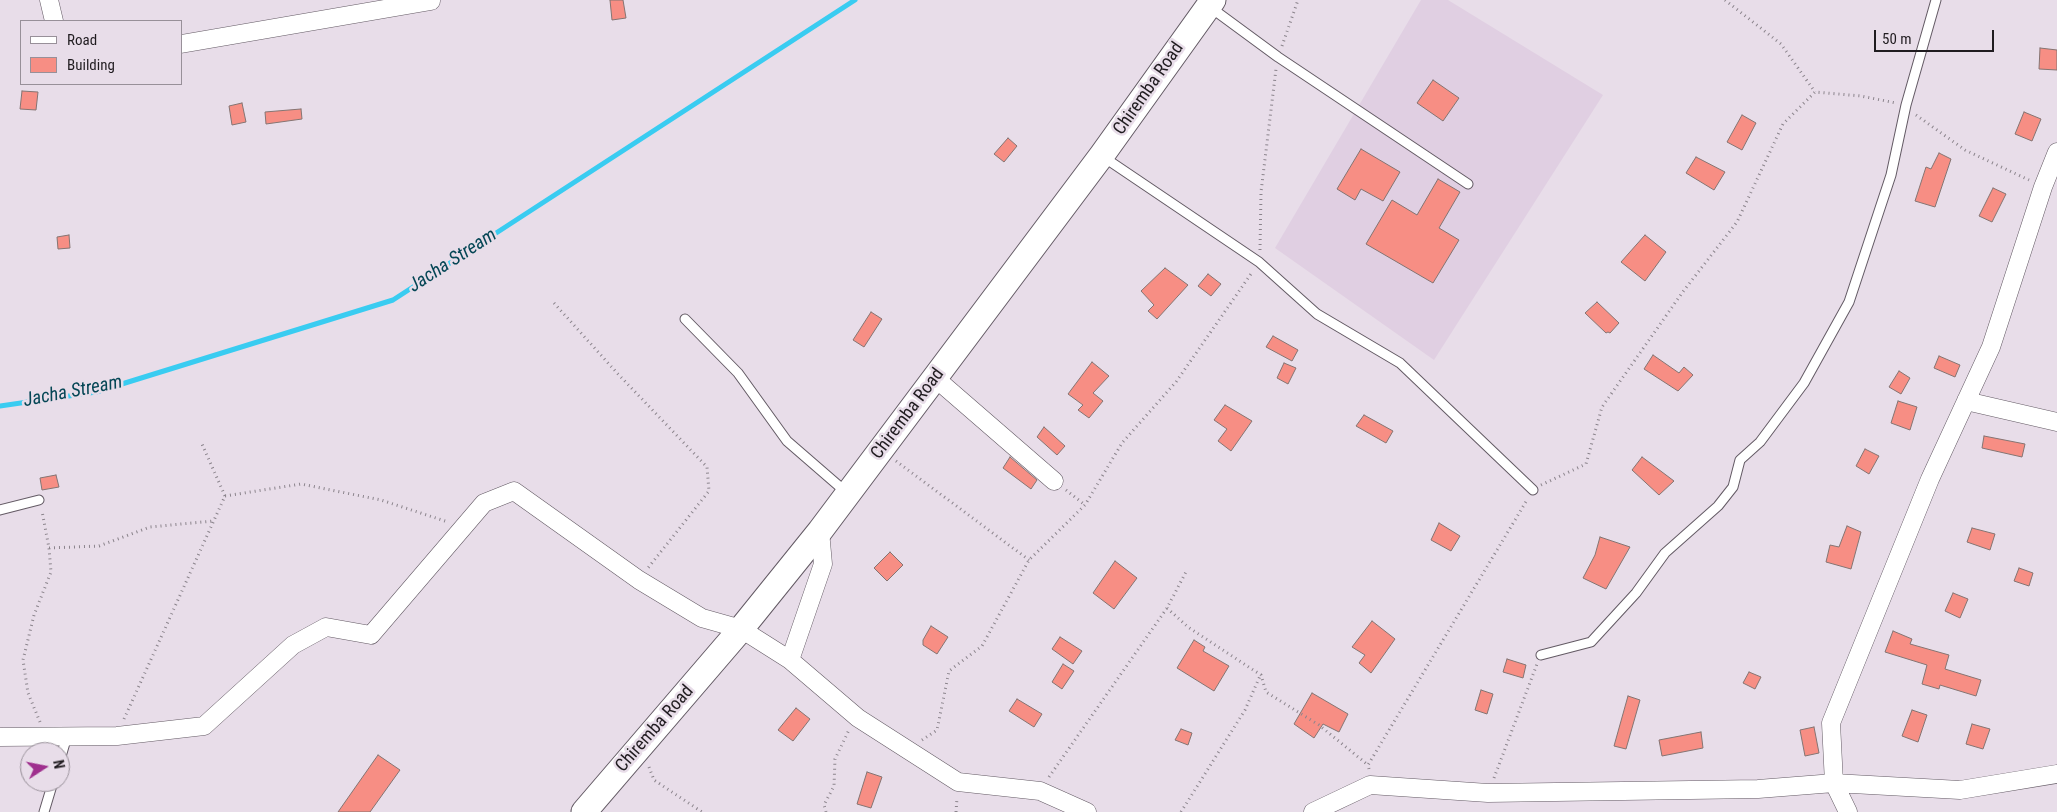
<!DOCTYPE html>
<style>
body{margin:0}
#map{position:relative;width:2057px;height:812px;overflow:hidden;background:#e8dde9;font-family:"Roboto Condensed",sans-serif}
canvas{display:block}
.legend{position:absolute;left:20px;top:20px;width:162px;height:65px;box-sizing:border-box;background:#e8dde9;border:1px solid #989099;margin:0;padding:6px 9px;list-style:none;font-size:15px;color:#201c20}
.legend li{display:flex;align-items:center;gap:10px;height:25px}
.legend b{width:25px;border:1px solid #989099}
.north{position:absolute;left:20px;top:742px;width:50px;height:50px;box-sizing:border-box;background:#e8dde9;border:1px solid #989099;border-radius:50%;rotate:79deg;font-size:14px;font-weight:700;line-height:20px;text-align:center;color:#201c20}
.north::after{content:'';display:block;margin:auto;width:18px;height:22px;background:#9f308e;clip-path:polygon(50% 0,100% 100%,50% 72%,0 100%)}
.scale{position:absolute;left:1874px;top:30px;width:120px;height:22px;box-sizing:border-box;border:2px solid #201c20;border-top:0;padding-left:6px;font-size:15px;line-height:18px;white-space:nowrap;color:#201c20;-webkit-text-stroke:4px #e8dde9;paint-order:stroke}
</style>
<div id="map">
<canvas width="2057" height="812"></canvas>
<ul class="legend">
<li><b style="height:6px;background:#fff"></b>Road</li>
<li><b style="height:14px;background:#f78e84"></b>Building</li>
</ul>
<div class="north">N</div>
<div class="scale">50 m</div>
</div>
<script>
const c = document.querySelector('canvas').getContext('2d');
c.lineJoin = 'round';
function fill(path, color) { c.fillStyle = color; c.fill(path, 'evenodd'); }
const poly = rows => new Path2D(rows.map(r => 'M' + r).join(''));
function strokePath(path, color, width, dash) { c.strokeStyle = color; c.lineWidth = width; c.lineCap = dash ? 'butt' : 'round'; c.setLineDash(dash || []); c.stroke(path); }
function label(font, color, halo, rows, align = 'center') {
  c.font = font + ' "Roboto Condensed",sans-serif'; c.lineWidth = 5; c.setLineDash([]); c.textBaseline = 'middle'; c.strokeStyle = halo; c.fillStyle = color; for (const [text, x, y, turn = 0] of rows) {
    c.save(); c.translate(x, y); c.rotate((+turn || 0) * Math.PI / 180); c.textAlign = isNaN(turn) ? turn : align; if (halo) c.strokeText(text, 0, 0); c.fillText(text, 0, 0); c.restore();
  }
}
const built = poly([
 [1421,0,1448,0,1603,95,1434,360,1275,248]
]);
const stream = poly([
 [0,406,96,392,393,300,855,0]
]);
const building = poly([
 [610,0,623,0,626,18,612,20,610,0],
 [2040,48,2057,50,2057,70,2039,69,2040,48],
 [1433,80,1459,98,1443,121,1417,103,1433,80],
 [22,91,38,92,36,110,20,109,22,91],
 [242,103,246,122,232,125,229,106,242,103],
 [301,109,302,119,266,124,265,112,301,109],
 [2024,112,2041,119,2032,141,2015,134,2024,112],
 [1742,115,1756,123,1742,150,1727,142,1742,115],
 [1008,138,1017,146,1004,162,994,154,1008,138],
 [1361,149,1400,172,1383,201,1361,189,1355,200,1337,189,1361,149],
 [1939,153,1951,159,1935,207,1915,201,1926,167,1931,169,1939,153],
 [1696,157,1725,172,1714,190,1686,173,1696,157],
 [1438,179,1460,192,1439,228,1459,240,1433,283,1366,244,1392,200,1417,215,1438,179],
 [1993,188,2006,194,1992,222,1979,216,1993,188],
 [69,235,70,248,58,249,57,237,69,235],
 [1645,235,1666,252,1645,281,1621,262,1645,235],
 [1165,268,1188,285,1157,319,1148,311,1154,305,1141,291,1165,268],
 [1208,274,1221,284,1211,296,1198,286,1208,274],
 [1597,302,1619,323,1610,333,1608,332,1606,333,1585,313,1597,302],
 [871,312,882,319,864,347,853,340,871,312],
 [1273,336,1298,350,1292,361,1266,347,1273,336],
 [1653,355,1679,373,1684,367,1693,375,1678,391,1644,369,1653,355],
 [1939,356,1960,365,1955,377,1934,368,1939,356],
 [1092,362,1109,376,1093,393,1103,401,1089,418,1078,410,1083,405,1068,394,1092,362],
 [1284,363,1296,368,1288,384,1277,378,1284,363],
 [1899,371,1910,378,1901,394,1889,387,1899,371],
 [1898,401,1917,407,1910,430,1891,423,1898,401],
 [1225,405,1252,421,1231,451,1218,441,1227,429,1214,420,1225,405],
 [1364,415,1393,431,1386,443,1356,426,1364,415],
 [1044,427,1065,446,1057,455,1037,437,1044,427],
 [1984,436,2025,444,2022,457,1982,448,1984,436],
 [1865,449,1879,456,1869,474,1856,466,1865,449],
 [1010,457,1037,480,1031,489,1003,468,1010,457],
 [1642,457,1674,481,1659,495,1632,470,1642,457],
 [56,475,59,487,42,490,40,478,56,475],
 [1439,523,1460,536,1451,551,1431,540,1439,523],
 [1847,526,1861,532,1851,569,1826,562,1830,545,1839,547,1847,526],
 [1972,528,1995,534,1990,550,1967,542,1972,528],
 [1600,537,1630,547,1606,589,1583,578,1595,555,1600,537],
 [890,552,903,565,887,581,874,568,890,552],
 [1115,561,1137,578,1114,609,1093,593,1115,561],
 [2019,568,2033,573,2029,586,2014,581,2019,568],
 [1953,593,1968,599,1960,618,1945,611,1953,593],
 [1372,621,1395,639,1371,673,1359,663,1365,655,1352,647,1372,621],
 [931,626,948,637,937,654,923,645,923,640,931,626],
 [1893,631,1912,639,1910,644,1949,655,1945,669,1981,680,1976,696,1940,685,1939,689,1922,684,1927,665,1885,652,1893,631],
 [1060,637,1082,651,1073,664,1052,649,1060,637],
 [1194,640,1205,647,1203,651,1229,666,1214,691,1177,668,1194,640],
 [1507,659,1526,665,1523,678,1503,672,1507,659],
 [1063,664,1074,671,1062,689,1052,682,1063,664],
 [1749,672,1761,677,1755,689,1743,683,1749,672],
 [1481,690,1493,694,1487,714,1475,710,1481,690],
 [1312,693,1348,714,1339,732,1323,724,1314,738,1294,724,1312,693],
 [1628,696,1640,700,1626,749,1614,746,1628,696],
 [1017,699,1042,714,1034,727,1009,711,1017,699],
 [796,708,810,719,793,741,778,730,796,708],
 [1912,710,1927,715,1918,742,1902,736,1912,710],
 [1972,724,1990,729,1983,749,1966,744,1972,724],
 [1814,727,1819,753,1805,756,1800,730,1814,727],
 [1181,729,1192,733,1188,745,1175,740,1181,729],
 [1701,732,1703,748,1662,756,1659,740,1701,732],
 [378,755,400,770,370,812,338,812,378,755],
 [867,772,882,777,871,808,857,804,867,772]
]);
const path = poly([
 [1725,0,1781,44,1815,92],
 [1282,46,1298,0],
 [1916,115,1965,150,2029,180],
 [1260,250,1261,192,1276,69],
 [554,303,618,374,707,467,709,491,648,568],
 [896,461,1029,560],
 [1541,485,1586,464,1602,407,1682,293,1737,222,1783,124,1815,92,1861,96,1896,103],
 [1066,490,1085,505],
 [225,496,301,484,381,500,448,522],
 [49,548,99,546,150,527,213,521],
 [1167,608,1188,627,1261,675,1266,692,1319,725,1368,765],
 [124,719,225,496,202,444],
 [40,722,28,693,23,660,34,615,51,572,49,548,42,511],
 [922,740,937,730,949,671,982,646,1029,560,1085,505,1122,443,1176,382,1253,271],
 [649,767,654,780,702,812],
 [1369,769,1368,765,1527,500],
 [1049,777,1167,608,1187,570],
 [1494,778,1537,664],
 [826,812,824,805,834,786,835,759,849,730],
 [956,812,957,798],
 [1181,812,1245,710,1260,676]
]);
const lane = poly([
 [1210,7,1278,57,1468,184],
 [1102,156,1259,262,1317,314,1400,363,1533,490],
 [685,319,738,373,787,441,847,493],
 [0,510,39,500],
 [1541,655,1591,642,1636,593,1665,553,1718,506,1733,487,1740,460,1760,442,1804,383,1849,302,1891,175,1906,105,1936,0],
 [60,760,67,736],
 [44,812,53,782]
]);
const street = poly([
 [49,0,54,21],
 [181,44,431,1],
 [934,377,1054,481],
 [1966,401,2057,422],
 [820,531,823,564,790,660,858,718,958,782,1040,791,1087,812],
 [0,737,117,736,204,726,293,645,326,627,371,635,484,503,514,491,639,580,702,618,741,629,790,660],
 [1313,812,1370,785,1488,793,1758,789,1834,783,1960,790,2057,774],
 [1848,812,1834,783,1831,723,1930,479,1991,347,2043,187,2057,152]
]);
const secondary = poly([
 [584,812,741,629,820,531,1102,155,1213,0]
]);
const streetNames = [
 ["Chiremba Road",1149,89,-55],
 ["Chiremba Road",908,414,-53],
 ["Chiremba Road",655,729,-49]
];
const waterNames = [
 ["Jacha Stream",453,261,-33],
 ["Jacha Stream",73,392,-11]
];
fill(built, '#e0cfe2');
strokePath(stream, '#39ccf1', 5);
fill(building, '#f78e84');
strokePath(building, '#847472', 1);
strokePath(lane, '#635a64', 11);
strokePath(street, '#635a64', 19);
strokePath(secondary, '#635a64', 27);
strokePath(path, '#8b848c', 3, [1, 4]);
strokePath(lane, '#fff', 9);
strokePath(street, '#fff', 18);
strokePath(secondary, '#fff', 25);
label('18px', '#201c20', '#e8dde9', streetNames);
label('italic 19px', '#054655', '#e8dde9', waterNames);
</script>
